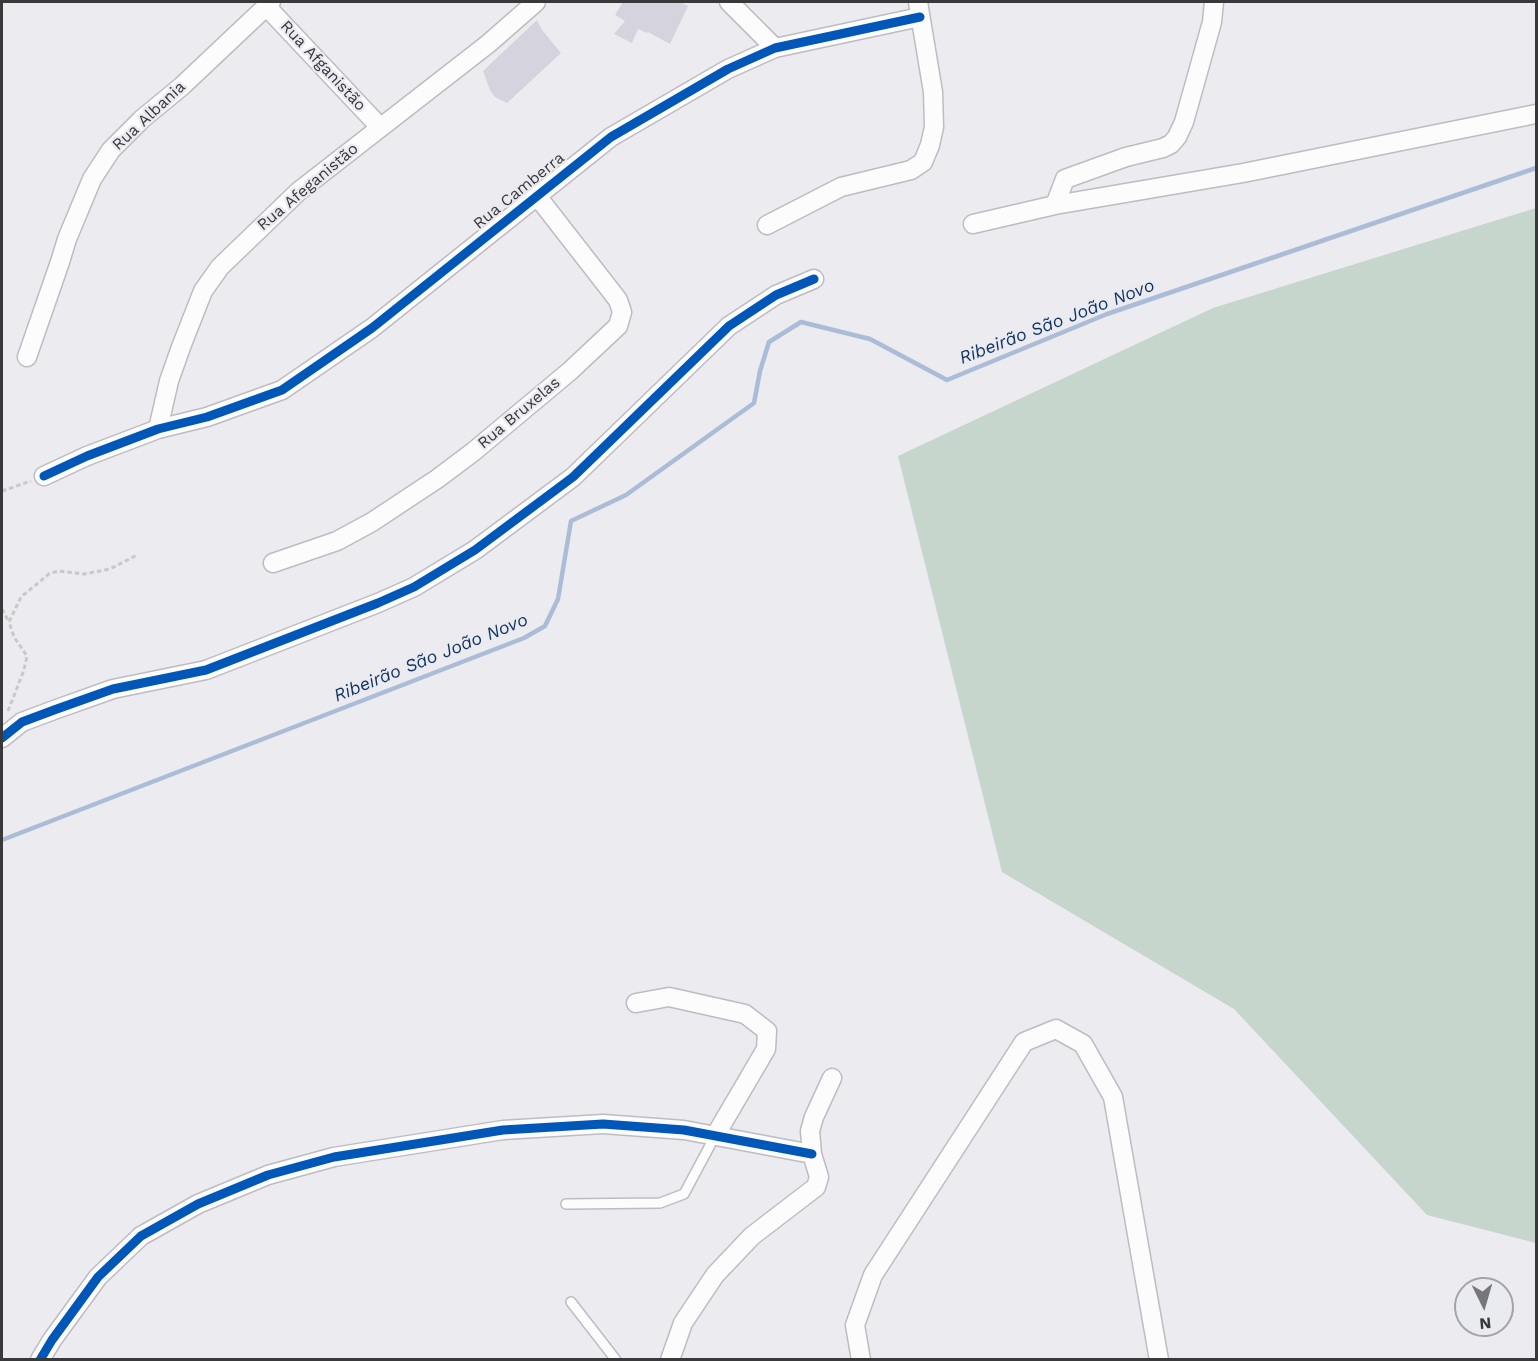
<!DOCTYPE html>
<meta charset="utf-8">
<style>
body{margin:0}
#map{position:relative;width:1538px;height:1361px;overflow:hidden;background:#ebebf0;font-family:"Work Sans",sans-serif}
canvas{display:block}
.frame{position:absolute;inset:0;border:3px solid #39393c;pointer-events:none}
.north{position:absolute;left:1454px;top:1277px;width:60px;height:60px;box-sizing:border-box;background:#eaeaf1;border:2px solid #a3a3a9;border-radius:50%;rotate:175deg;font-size:16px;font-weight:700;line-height:24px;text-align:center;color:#39393c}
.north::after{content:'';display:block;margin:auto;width:21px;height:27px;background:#77777b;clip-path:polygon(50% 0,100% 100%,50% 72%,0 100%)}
</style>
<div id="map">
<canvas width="1538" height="1361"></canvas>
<div class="frame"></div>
<div class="north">N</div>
</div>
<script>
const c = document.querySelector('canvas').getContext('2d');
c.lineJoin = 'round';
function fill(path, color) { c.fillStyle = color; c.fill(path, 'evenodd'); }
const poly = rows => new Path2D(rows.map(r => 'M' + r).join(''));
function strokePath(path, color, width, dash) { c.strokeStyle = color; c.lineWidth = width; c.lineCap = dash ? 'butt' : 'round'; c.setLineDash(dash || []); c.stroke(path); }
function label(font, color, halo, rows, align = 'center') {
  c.font = font + ' "Work Sans",sans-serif'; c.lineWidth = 4.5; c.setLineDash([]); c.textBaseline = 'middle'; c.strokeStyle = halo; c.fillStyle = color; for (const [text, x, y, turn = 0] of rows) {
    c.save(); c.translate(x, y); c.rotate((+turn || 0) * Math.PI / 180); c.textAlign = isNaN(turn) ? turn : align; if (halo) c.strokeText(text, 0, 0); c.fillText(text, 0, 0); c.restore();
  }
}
const green = poly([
 [1536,208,1536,1243,1427,1215,1234,1009,1002,872,898,456,1213,308]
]);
const stream = poly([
 [2,840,524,638,545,626,558,599,571,521,626,495,754,403,760,371,769,342,801,322,870,339,947,380,1107,314,1536,168]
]);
const building = poly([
 [623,2,680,2,688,6,670,44,648,32,647,33,638,29,632,43,614,34,625,21,615,15],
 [537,20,542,30,561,53,507,103,495,97,490,90,483,71]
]);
const path = poly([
 [2,491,31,481],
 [2,609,9,622],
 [8,711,24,670,27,656,14,637,9,622,21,597,49,574,58,571,84,574,110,569,137,555]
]);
const service = poly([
 [566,1204,660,1203,684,1194,715,1136],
 [571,1302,616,1360]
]);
const minor = poly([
 [729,2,775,48],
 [266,6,380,127],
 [1055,205,1065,179,1126,157,1163,148,1171,144,1177,137,1184,122,1212,22,1214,2],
 [973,224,1055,205,1243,173,1536,114],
 [767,225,841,187,911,170,923,162,930,145,934,127,933,92,918,2],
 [27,357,60,262,67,239,92,179,111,150,142,119,182,86,271,2],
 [158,429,169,381,181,347,203,291,220,267,299,191,488,44,536,2],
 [44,476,87,456,158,429,207,417,282,390,372,328,611,137,728,69,775,48,920,17],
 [273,563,337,541,372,522,437,479,473,452,570,371,618,326,622,312,618,300,537,196],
 [2,738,22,722,54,710,113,689,206,670,378,603,414,587,475,550,573,477,729,326,776,295,814,279],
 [636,1003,669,997,745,1014,767,1031,766,1049,715,1136],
 [40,1360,52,1340,98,1277,141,1236,198,1204,268,1175,334,1157,503,1130,603,1124,684,1130,812,1154],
 [670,1360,683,1323,715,1275,752,1236,816,1187,819,1177,812,1154,810,1131,814,1117,832,1078],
 [861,1360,855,1325,873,1275,1024,1042,1056,1029,1083,1044,1113,1097,1159,1360]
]);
const cycleway = poly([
 [44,476,87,456,158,429,207,417,282,390,372,328,611,137,728,69,775,48,920,17],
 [2,738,22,722,54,710,113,689,206,670,378,603,414,587,475,550,573,477,729,326,776,295,814,279],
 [40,1360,52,1340,98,1277,141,1236,198,1204,268,1175,334,1157,503,1130,603,1124,684,1130,812,1154]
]);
const streetNames = [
 ["Rua Afganistão",323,66,47],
 ["Rua Albania",149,116,-43],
 ["Rua Afeganistão",308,187,-40],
 ["Rua Camberra",519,191,-39],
 ["Rua Bruxelas",519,413,-40]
];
const waterNames = [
 ["Ribeirão São João Novo",1057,322,-21],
 ["Ribeirão São João Novo",431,658,-22]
];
fill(green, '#c6d6cc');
strokePath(stream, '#abbcd7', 4.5);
fill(building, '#d5d4de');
strokePath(service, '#bdbdc1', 12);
strokePath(minor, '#bdbdc1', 21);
strokePath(path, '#c9c9cb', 3, [4.5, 3]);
strokePath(service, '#fcfcfd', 9);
strokePath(minor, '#fcfcfd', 18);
strokePath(cycleway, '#0057b8', 9);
label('16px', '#39393c', '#eaeaf1', streetNames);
label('italic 18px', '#10325f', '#eaeaf1', waterNames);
</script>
